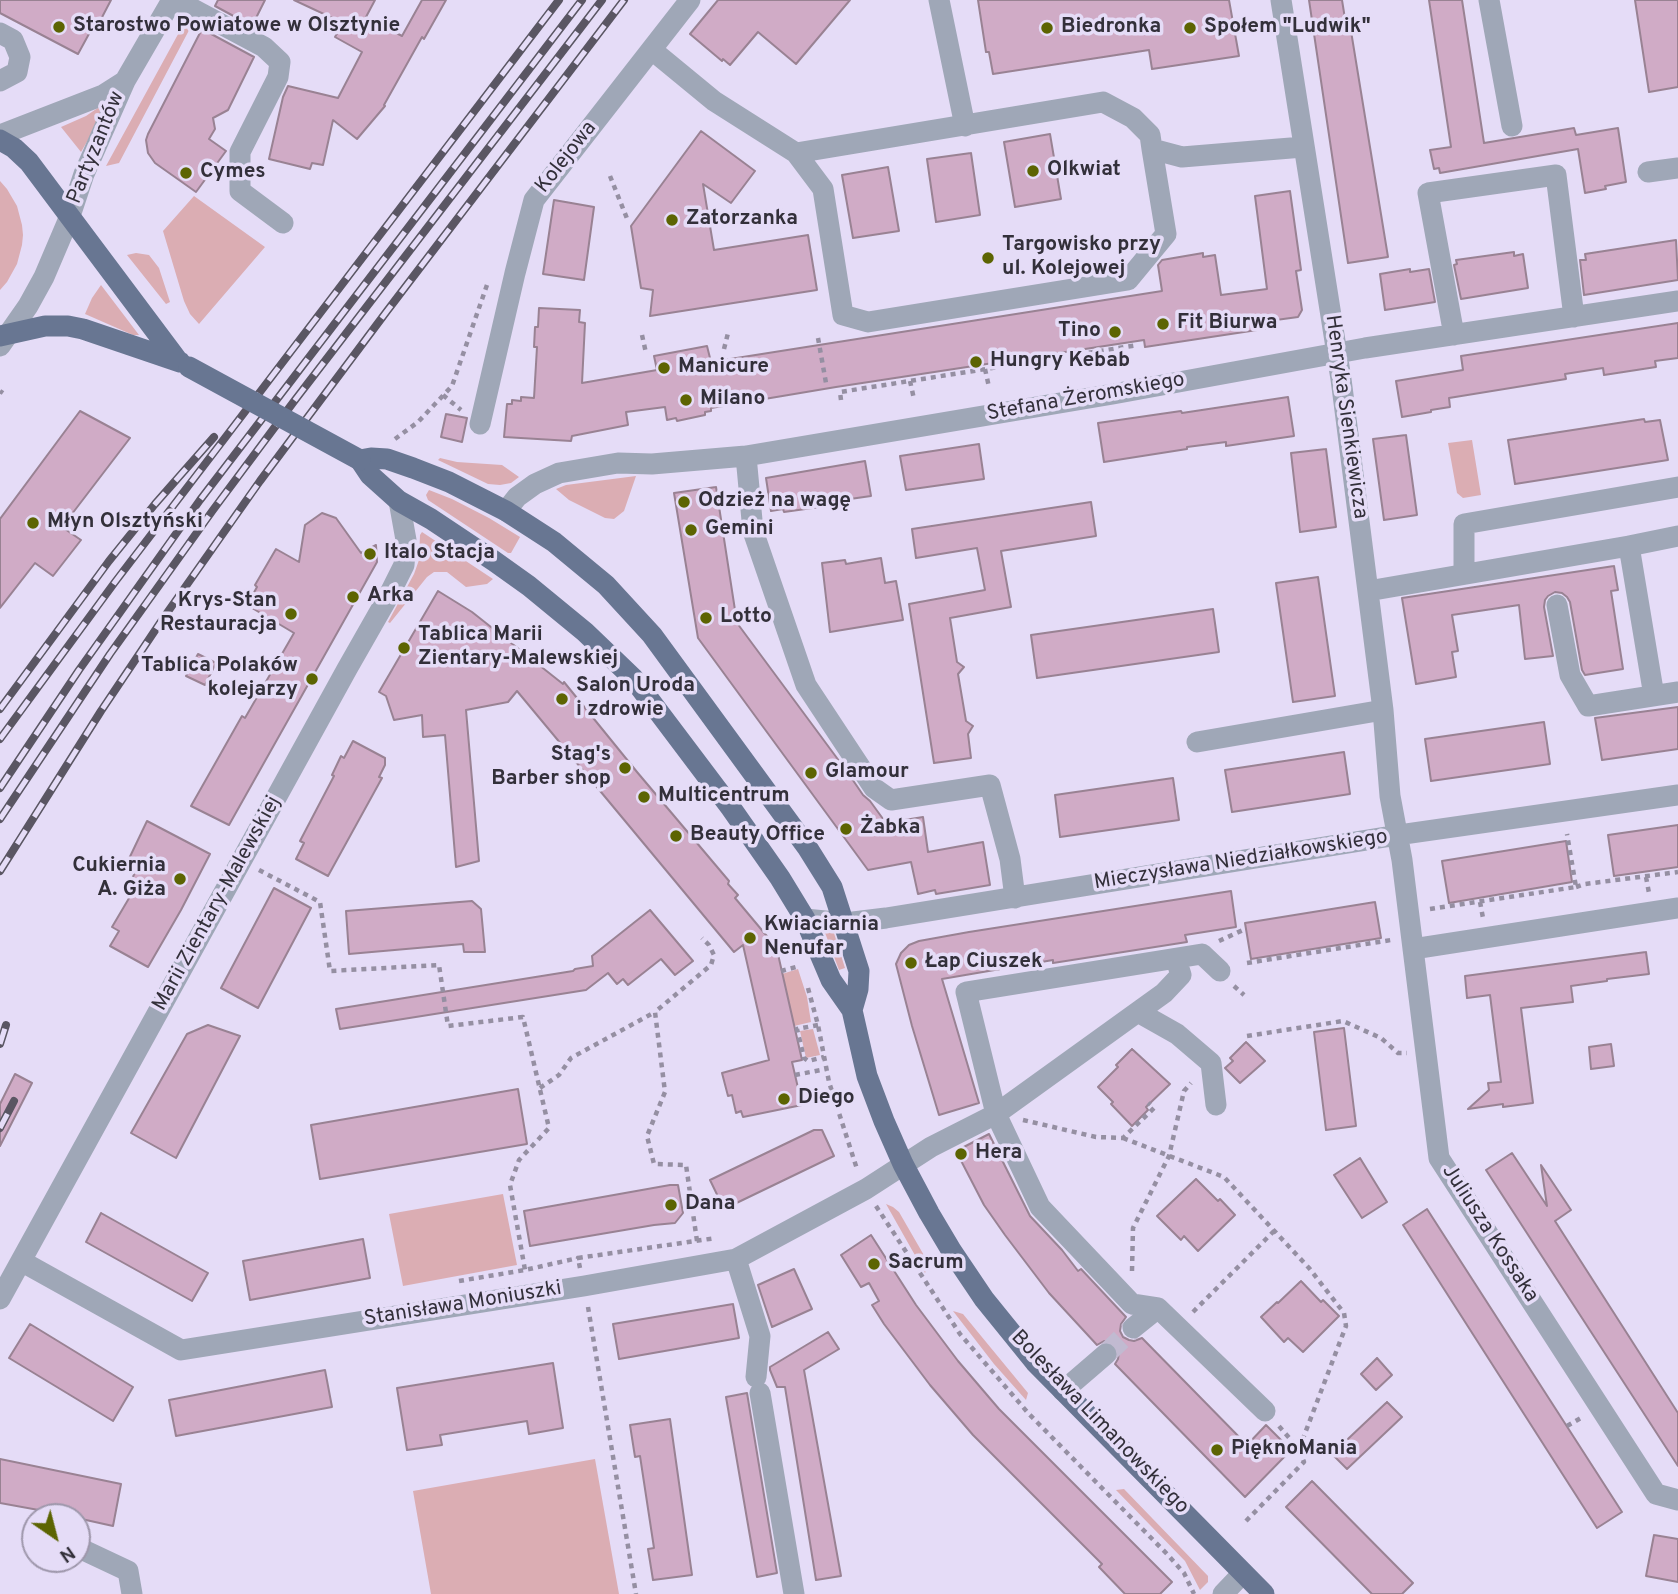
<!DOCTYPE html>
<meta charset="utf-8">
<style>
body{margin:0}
#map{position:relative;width:1678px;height:1594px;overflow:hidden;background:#e5dcf7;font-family:Overpass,sans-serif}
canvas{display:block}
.north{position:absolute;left:21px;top:1503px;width:70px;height:70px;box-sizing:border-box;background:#e5dcf7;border:2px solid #9e97ab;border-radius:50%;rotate:145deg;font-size:19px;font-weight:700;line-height:28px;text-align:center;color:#33303a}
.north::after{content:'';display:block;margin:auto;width:24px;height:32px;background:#5c6402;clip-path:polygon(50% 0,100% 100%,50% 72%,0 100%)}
</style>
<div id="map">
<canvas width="1678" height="1594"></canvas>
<div class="north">N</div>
</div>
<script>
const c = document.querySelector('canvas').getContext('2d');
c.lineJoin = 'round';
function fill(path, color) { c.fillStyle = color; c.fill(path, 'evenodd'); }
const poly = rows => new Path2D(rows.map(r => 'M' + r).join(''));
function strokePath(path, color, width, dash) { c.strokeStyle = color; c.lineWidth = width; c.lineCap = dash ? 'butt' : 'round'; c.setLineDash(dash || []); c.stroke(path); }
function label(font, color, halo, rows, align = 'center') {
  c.font = font + ' Overpass,sans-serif'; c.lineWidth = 7; c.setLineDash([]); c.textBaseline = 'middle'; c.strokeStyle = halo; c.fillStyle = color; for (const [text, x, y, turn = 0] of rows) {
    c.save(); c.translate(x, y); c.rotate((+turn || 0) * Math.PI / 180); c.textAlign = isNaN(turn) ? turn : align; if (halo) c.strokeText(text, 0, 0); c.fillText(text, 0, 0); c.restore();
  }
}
const green = poly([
 [188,16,196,17,119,163,106,166],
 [105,103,108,105,81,152,61,127,86,116],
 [0,181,7,189,17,206,22,225,23,235,22,245,17,264,7,282,0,290],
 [194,196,265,247,199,324,190,314,184,301,163,231],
 [136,253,149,255,159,268,170,302,166,304,127,255],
 [101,285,139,335,133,335,85,314,92,298],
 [1472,440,1481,495,1463,498,1457,493,1448,443],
 [440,458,457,462,502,465,519,477,511,483,500,485,488,484,438,460],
 [636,476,624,511,614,519,605,518,569,500,556,489,566,485],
 [429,490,452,499,489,518,520,537,511,553,508,553,428,500,426,495],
 [422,532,493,579,487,584,466,587,447,572,434,572,427,577,390,623,388,622,414,574,419,560,420,535],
 [824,930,833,930,845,968,839,970],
 [798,969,807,997,811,1022,794,1026,782,974],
 [813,1029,820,1055,806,1058,800,1031],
 [503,1194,517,1265,403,1286,389,1214],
 [886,1204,893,1207,899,1212,929,1264,925,1273],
 [953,1311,963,1314,1028,1393,1026,1400,994,1364],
 [595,1459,619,1594,431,1594,413,1491],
 [1124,1489,1208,1576,1208,1582,1200,1590,1185,1561,1116,1490]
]);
const building = poly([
 [0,0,111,0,99,23,96,21,78,54,0,13,0,0],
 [218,0,265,0,252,26,215,6,218,0],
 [294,0,375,0,366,17,402,36,422,0,446,0,424,39,422,37,384,105,385,106,357,139,333,120,323,165,312,163,310,169,269,159,283,97,288,86,338,98,362,52,335,37,343,23,294,0],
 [718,0,850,0,796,64,758,32,730,65,723,59,722,61,690,34,718,0],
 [978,0,1229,0,1239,56,1152,69,1149,50,993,74,989,52,986,52,978,0],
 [1309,0,1342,0,1346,25,1350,25,1388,257,1348,263,1309,0],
 [1429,0,1462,0,1484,143,1574,128,1576,135,1618,128,1626,182,1605,186,1606,189,1585,193,1578,149,1440,173,1439,168,1434,169,1430,150,1451,147,1429,0],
 [1635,0,1678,0,1678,87,1649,92,1635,0],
 [202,29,254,57,228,110,213,118,215,129,209,139,226,151,196,192,155,163,148,153,146,140,148,134,202,29],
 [701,131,755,171,731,203,703,184,714,250,808,235,817,290,650,316,653,290,641,288,631,226,701,131],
 [1050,134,1061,199,1015,207,1004,142,1050,134],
 [971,153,980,215,936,222,927,159,971,153],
 [888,167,899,231,853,238,842,175,888,167],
 [1290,191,1301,270,1296,271,1302,310,1298,317,1276,320,1277,327,1145,347,1144,340,836,387,711,408,711,411,705,412,705,415,677,421,676,418,667,420,665,407,626,412,628,425,572,436,571,441,504,437,507,404,512,404,512,400,521,401,521,397,534,398,537,347,534,347,535,327,538,327,539,308,580,310,579,322,585,323,582,383,657,370,654,356,707,346,711,362,1162,291,1158,265,1162,260,1203,253,1203,257,1215,255,1221,295,1267,289,1255,196,1290,191],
 [554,200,594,207,584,280,543,274,554,200],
 [1676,240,1678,280,1584,295,1580,260,1586,260,1585,254,1676,240],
 [1514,252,1514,256,1523,254,1528,288,1461,299,1454,265,1457,264,1456,260,1514,252],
 [1410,269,1410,272,1429,269,1435,302,1385,310,1380,274,1410,269],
 [1678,323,1678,358,1655,361,1656,367,1604,375,1603,368,1565,374,1566,379,1449,398,1450,407,1431,410,1431,412,1402,417,1396,381,1463,370,1461,356,1678,323],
 [1288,397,1294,436,1226,446,1226,442,1187,447,1187,449,1104,462,1098,423,1181,411,1182,413,1288,397],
 [80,411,130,438,62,527,81,540,53,576,35,563,0,608,0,519,80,411],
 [446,414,467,418,462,442,441,437,446,414],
 [1644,419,1645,422,1660,420,1668,460,1515,484,1508,440,1644,419],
 [1406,435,1417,515,1384,520,1373,439,1406,435],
 [979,444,984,479,906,490,900,456,979,444],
 [1326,449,1336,527,1300,532,1291,453,1326,449],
 [865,461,871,496,850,499,851,502,827,506,784,512,783,509,771,511,766,478,865,461],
 [716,487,737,623,848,773,863,795,870,801,886,823,923,817,928,852,983,842,990,885,936,894,935,890,918,894,911,862,868,870,698,638,674,493,716,487],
 [1091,502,1096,536,1001,551,1011,607,950,618,957,662,964,667,958,674,966,721,973,726,968,734,971,758,934,763,909,604,985,590,977,548,916,558,912,529,1091,502],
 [322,513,336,518,361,553,376,545,377,562,229,825,191,806,242,716,245,718,294,633,247,605,257,587,255,585,276,549,299,562,305,525,322,513],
 [881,558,885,583,896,581,903,620,830,632,822,563,845,560,846,564,881,558],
 [1614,566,1618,590,1611,591,1623,669,1585,675,1582,670,1570,602,1567,597,1562,593,1555,592,1548,596,1545,600,1544,607,1553,656,1525,659,1519,605,1452,615,1458,651,1452,652,1456,677,1416,684,1402,598,1614,566],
 [1318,577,1335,696,1293,702,1276,583,1318,577],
 [438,591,472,612,563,684,564,682,637,772,729,881,728,884,738,895,735,898,771,941,775,941,802,1060,792,1062,802,1105,743,1117,741,1111,736,1113,732,1095,728,1096,722,1073,769,1060,743,945,734,952,517,691,508,702,466,710,479,861,456,867,445,735,423,737,422,715,394,720,386,696,379,692,438,591],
 [1213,609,1219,652,1037,678,1031,635,1213,609],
 [198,654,216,663,205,685,186,676,198,654],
 [1678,707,1678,749,1602,760,1595,718,1678,707],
 [1544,722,1550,764,1431,781,1425,739,1544,722],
 [353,741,385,758,385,765,379,777,382,778,328,876,296,859,304,843,300,841,334,776,332,775,341,756,344,758,353,741],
 [1344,752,1350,794,1232,812,1225,770,1344,752],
 [1173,778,1179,820,1060,837,1055,795,1173,778],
 [147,821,210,854,181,910,148,967,110,946,119,931,112,927,138,883,132,879,136,870,126,865,147,821],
 [1678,825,1678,867,1614,876,1608,835,1678,825],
 [1566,841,1572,882,1449,903,1442,861,1566,841],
 [274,888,311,908,258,1008,221,988,274,888],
 [1231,891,1236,927,1185,935,1187,942,1053,963,1053,960,942,979,979,1103,939,1115,912,1026,896,964,901,953,909,945,919,941,969,932,1231,891],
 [472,901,481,909,485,952,464,952,463,944,349,954,346,911,472,901],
 [1375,902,1381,938,1251,959,1245,923,1375,902],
 [650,910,693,961,675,975,661,959,628,985,623,979,617,984,608,973,586,990,340,1029,336,1009,573,971,575,969,593,966,592,956,650,910],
 [1646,952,1649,974,1607,979,1607,981,1571,986,1573,1002,1521,1008,1533,1103,1503,1107,1503,1104,1468,1109,1489,1090,1488,1083,1501,1082,1490,995,1467,998,1465,976,1646,952],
 [208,1025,240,1036,176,1158,131,1133,187,1034,208,1025],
 [1344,1028,1356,1126,1326,1130,1314,1032,1344,1028],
 [1246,1042,1265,1061,1240,1083,1225,1068,1233,1061,1230,1058,1246,1042],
 [1611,1044,1614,1066,1591,1069,1589,1047,1611,1044],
 [1132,1049,1170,1084,1146,1107,1148,1110,1132,1126,1111,1104,1113,1102,1098,1087,1118,1067,1116,1065,1132,1049],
 [15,1074,32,1083,0,1146,0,1104,15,1074],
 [518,1089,527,1144,320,1179,311,1125,518,1089],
 [814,1130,822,1130,834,1156,724,1209,710,1180,814,1130],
 [989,1134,1030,1216,1062,1250,1078,1271,1081,1269,1126,1317,1121,1324,1120,1331,1123,1337,1129,1340,1134,1341,1142,1338,1247,1445,1266,1425,1291,1450,1245,1497,1115,1364,1118,1359,1119,1352,1115,1345,1111,1342,1104,1341,1097,1345,1049,1293,1005,1235,984,1205,956,1151,989,1134],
 [1512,1153,1547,1206,1541,1165,1571,1210,1555,1221,1678,1413,1678,1466,1486,1170,1512,1153],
 [1360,1158,1387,1202,1362,1218,1334,1175,1360,1158],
 [1196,1179,1218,1201,1220,1199,1235,1215,1198,1251,1184,1236,1181,1240,1157,1216,1196,1179],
 [670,1185,678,1185,683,1213,675,1223,654,1225,530,1246,524,1211,670,1185],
 [1427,1209,1622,1512,1597,1528,1403,1225,1427,1209],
 [101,1213,208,1273,192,1301,86,1242,101,1213],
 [871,1235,916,1305,958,1361,999,1409,1172,1582,1160,1594,1125,1594,1099,1567,1102,1564,973,1435,930,1385,884,1324,872,1305,879,1301,869,1283,861,1287,841,1255,871,1235],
 [363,1239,370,1278,250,1300,243,1261,363,1239],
 [794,1269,812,1309,772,1327,758,1285,794,1269],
 [1301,1281,1321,1302,1323,1300,1339,1316,1303,1352,1288,1338,1284,1342,1261,1317,1277,1302,1278,1303,1301,1281],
 [733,1304,739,1338,619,1359,613,1324,733,1304],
 [30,1324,133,1387,113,1421,9,1358,30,1324],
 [828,1332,839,1349,804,1370,841,1576,816,1580,785,1387,777,1387,770,1370,770,1367,828,1332],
 [1377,1358,1392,1375,1376,1390,1361,1374,1377,1358],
 [553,1363,563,1428,529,1434,527,1421,440,1435,442,1445,407,1450,397,1388,553,1363],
 [325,1370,332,1407,176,1436,169,1400,325,1370],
 [747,1393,777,1573,757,1577,726,1397,747,1393],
 [1387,1402,1402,1417,1347,1469,1332,1454,1387,1402],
 [670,1419,692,1575,653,1580,648,1549,654,1548,640,1456,635,1457,630,1425,670,1419],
 [0,1459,121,1484,113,1526,77,1518,77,1517,0,1503,0,1459],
 [1312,1481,1413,1583,1402,1594,1372,1594,1286,1507,1312,1481],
 [1654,1535,1678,1539,1678,1582,1646,1576,1654,1535]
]);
const minorTunnel = poly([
 [1106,1354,1133,1328]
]);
const path = poly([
 [610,176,628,221],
 [642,335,646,353],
 [818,338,826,383],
 [724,349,728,333],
 [985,369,989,387],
 [910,381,914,399],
 [0,391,3,393],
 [443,395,461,410],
 [841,400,840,392,1138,345],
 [395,439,418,422,452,386,488,282],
 [259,870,320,902,330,971,439,965,448,1026,523,1017,549,1128,519,1160,510,1185,525,1270],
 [1646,877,1649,893],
 [1576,887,1585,884,1678,872],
 [1480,902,1483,918],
 [1430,909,1576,887,1567,834],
 [1219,941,1243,930],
 [1247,963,1391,940],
 [781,971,800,966],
 [1234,986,1244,995],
 [808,988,818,1025,829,1082,857,1169],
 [818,1025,797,1029,804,1058,808,1061,824,1057],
 [1247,1036,1343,1021,1381,1038,1398,1053,1407,1053],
 [795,1075,826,1069],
 [540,1088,559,1075,571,1058,655,1012],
 [1023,1120,1096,1137,1123,1138,1154,1108,1148,1103],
 [1123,1138,1224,1177,1309,1268,1344,1313,1346,1326,1299,1449,1278,1425],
 [876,1206,960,1334,1029,1414,1168,1555,1184,1573,1194,1594],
 [697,1241,686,1165,654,1164,647,1136,665,1092,655,1012,711,965,714,955,709,945,702,938],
 [580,1268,578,1258,716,1238],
 [1132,1271,1133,1228,1169,1156,1184,1091,1191,1083],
 [459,1281,525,1270,578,1258],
 [588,1307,636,1594],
 [1193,1312,1274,1231],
 [1567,1426,1581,1418],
 [1246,1521,1304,1462,1299,1449]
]);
const minor = poly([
 [176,0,264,47,280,62,278,77,240,152,240,191,283,223],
 [939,0,965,126],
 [1281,0,1341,379,1383,710,1390,796,1402,860,1439,1158,1656,1494,1678,1500],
 [1489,0,1512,126],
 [0,33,13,40,20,57,17,72,0,81],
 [652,50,714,101,796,153,1103,102,1133,118,1150,135,1152,149,1182,157,1303,147],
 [0,135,103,95,125,81],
 [796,153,823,189,843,315,868,322,1128,280,1166,234,1152,149],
 [1648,172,1678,168],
 [1454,335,1428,193,1556,175,1574,317],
 [0,346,28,306,44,277,70,216,84,174,125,81,172,0],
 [480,424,515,273,534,200,690,0],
 [746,456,753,531,806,685,874,788,891,800,990,785,1010,859,1015,898],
 [506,511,517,497,535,484,559,473,618,463,652,464,746,456,1113,394,1365,348,1678,301],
 [1629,546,1678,536],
 [1464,574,1464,524,1678,487],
 [1368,591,1629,546,1654,696],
 [1557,605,1570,675,1588,706,1678,692],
 [1197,742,1383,710],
 [805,919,845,923,886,918,1398,835,1678,795],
 [1413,949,1678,908],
 [1220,971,1202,954,966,992,996,1114,1040,1207,1132,1304,1158,1308,1265,1411],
 [1138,1012,1177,1034,1211,1063,1216,1105],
 [736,1259,760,1336,756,1377],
 [21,1261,181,1350,584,1286,736,1259,866,1189,931,1147,996,1114,1164,993,1181,975,1176,959],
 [0,1299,347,669,388,597,404,565,406,540,399,501],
 [1133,1328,1158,1308],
 [1063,1391,1106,1354],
 [760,1393,794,1594],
 [77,1547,128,1571,132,1594],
 [1223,1594,1243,1573]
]);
const major = poly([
 [0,140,14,148,29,162,178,361],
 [0,336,45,326,68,326,83,329,180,362],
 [852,1010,858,989,859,971,832,887,807,847,652,635,606,585,554,542,506,511,449,482,413,468,387,459,371,458,360,460,370,475,399,501,431,519,494,561,529,586,585,632,633,678,731,808,780,878,805,919,831,980,852,1010,867,1076,884,1121,903,1164,929,1213,951,1250,984,1299,1035,1362,1264,1594]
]);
const rail = poly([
 [0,709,109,561,155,504,214,437],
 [0,739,115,582,559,0],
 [0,788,79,670,200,500,582,0],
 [0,819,110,654,213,510,295,400,602,0],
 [0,871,101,711,162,620,260,481,387,311,624,0],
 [0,1044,6,1025],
 [0,1128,14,1101]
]);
const majorBridge = poly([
 [189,367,360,460]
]);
const markers = [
 [59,27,7,"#5c6402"],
 [1047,28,7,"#5c6402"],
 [1190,28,7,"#5c6402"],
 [1033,171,7,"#5c6402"],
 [186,173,7,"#5c6402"],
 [672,220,7,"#5c6402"],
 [988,258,7,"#5c6402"],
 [1163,324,7,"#5c6402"],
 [1115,332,7,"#5c6402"],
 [976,362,7,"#5c6402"],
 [664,368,7,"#5c6402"],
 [686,400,7,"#5c6402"],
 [684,502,7,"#5c6402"],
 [33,523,7,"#5c6402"],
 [691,530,7,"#5c6402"],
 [370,554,7,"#5c6402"],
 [353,597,7,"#5c6402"],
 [291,614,7,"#5c6402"],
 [706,618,7,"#5c6402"],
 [404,648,7,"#5c6402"],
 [312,679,7,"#5c6402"],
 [562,699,7,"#5c6402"],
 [625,768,7,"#5c6402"],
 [811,773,7,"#5c6402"],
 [644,797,7,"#5c6402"],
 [846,829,7,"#5c6402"],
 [676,836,7,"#5c6402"],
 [180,879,7,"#5c6402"],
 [750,938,7,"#5c6402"],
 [911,963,7,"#5c6402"],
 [784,1099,7,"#5c6402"],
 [961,1154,7,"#5c6402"],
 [671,1205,7,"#5c6402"],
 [874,1264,7,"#5c6402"],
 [1217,1450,7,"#5c6402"]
];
const poiNames = [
 ["Starostwo Powiatowe w Olsztynie",73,27],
 ["Biedronka",1061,28],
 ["Społem \"Ludwik\"",1204,28],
 ["Olkwiat",1047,171],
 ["Cymes",200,173],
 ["Zatorzanka",686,220],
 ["Targowisko przy",1002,246],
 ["ul. Kolejowej",1002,270],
 ["Fit Biurwa",1177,324],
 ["Tino",1101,332,"right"],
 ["Hungry Kebab",990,362],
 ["Manicure",678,368],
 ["Milano",700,400],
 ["Odzież na wagę",698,502],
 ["Młyn Olsztyński",47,523],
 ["Gemini",705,530],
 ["Italo Stacja",384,554],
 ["Arka",367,597],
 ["Krys-Stan",277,602,"right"],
 ["Restauracja",277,626,"right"],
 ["Lotto",720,618],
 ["Tablica Marii",418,636],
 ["Zientary-Malewskiej",418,660],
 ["Tablica Polaków",298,667,"right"],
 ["kolejarzy",298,691,"right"],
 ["Salon Uroda",576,687],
 ["i zdrowie",576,711],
 ["Stag's",611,756,"right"],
 ["Barber shop",611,780,"right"],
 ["Glamour",825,773],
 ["Multicentrum",658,797],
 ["Żabka",860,829],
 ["Beauty Office",690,836],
 ["Cukiernia",166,867,"right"],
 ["A. Giża",166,891,"right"],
 ["Kwiaciarnia",764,926],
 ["Nenufar",764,950],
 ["Łap Ciuszek",925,963],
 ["Diego",798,1099],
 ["Hera",975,1154],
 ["Dana",685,1205],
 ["Sacrum",888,1264],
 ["PięknoMania",1231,1450]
];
const streetNames = [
 ["Partyzantów",97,148,-68],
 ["Kolejowa",567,158,-52],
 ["Stefana Żeromskiego",1086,398,-10],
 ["Henryka Sienkiewicza",1345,417,82],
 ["Mieczysława Niedziałkowskiego",1241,861,-9],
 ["Marii Zientary-Malewskiej",218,904,-61],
 ["Juliusza Kossaka",1489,1234,57],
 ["Stanisława Moniuszki",463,1305,-9],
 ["Bolesława Limanowskiego",1099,1423,46]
];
fill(green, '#dbadb3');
fill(building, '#d0abc6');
strokePath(building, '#998293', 2);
strokePath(minorTunnel, '#c1bad1', 21, [21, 10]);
strokePath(path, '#958fa2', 4.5, [5, 5]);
strokePath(minor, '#9fa7b7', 21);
strokePath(major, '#687692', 21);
strokePath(rail, '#5a5663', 8);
strokePath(rail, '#e5dcf7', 5, [16]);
strokePath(majorBridge, '#687692', 21);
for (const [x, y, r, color] of markers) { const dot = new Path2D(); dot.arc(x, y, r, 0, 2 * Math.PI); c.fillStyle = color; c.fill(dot); strokePath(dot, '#e5dcf7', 2.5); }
label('bold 21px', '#33303a', '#e5dcf7', poiNames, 'left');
label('21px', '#33303a', '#e5dcf7', streetNames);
</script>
